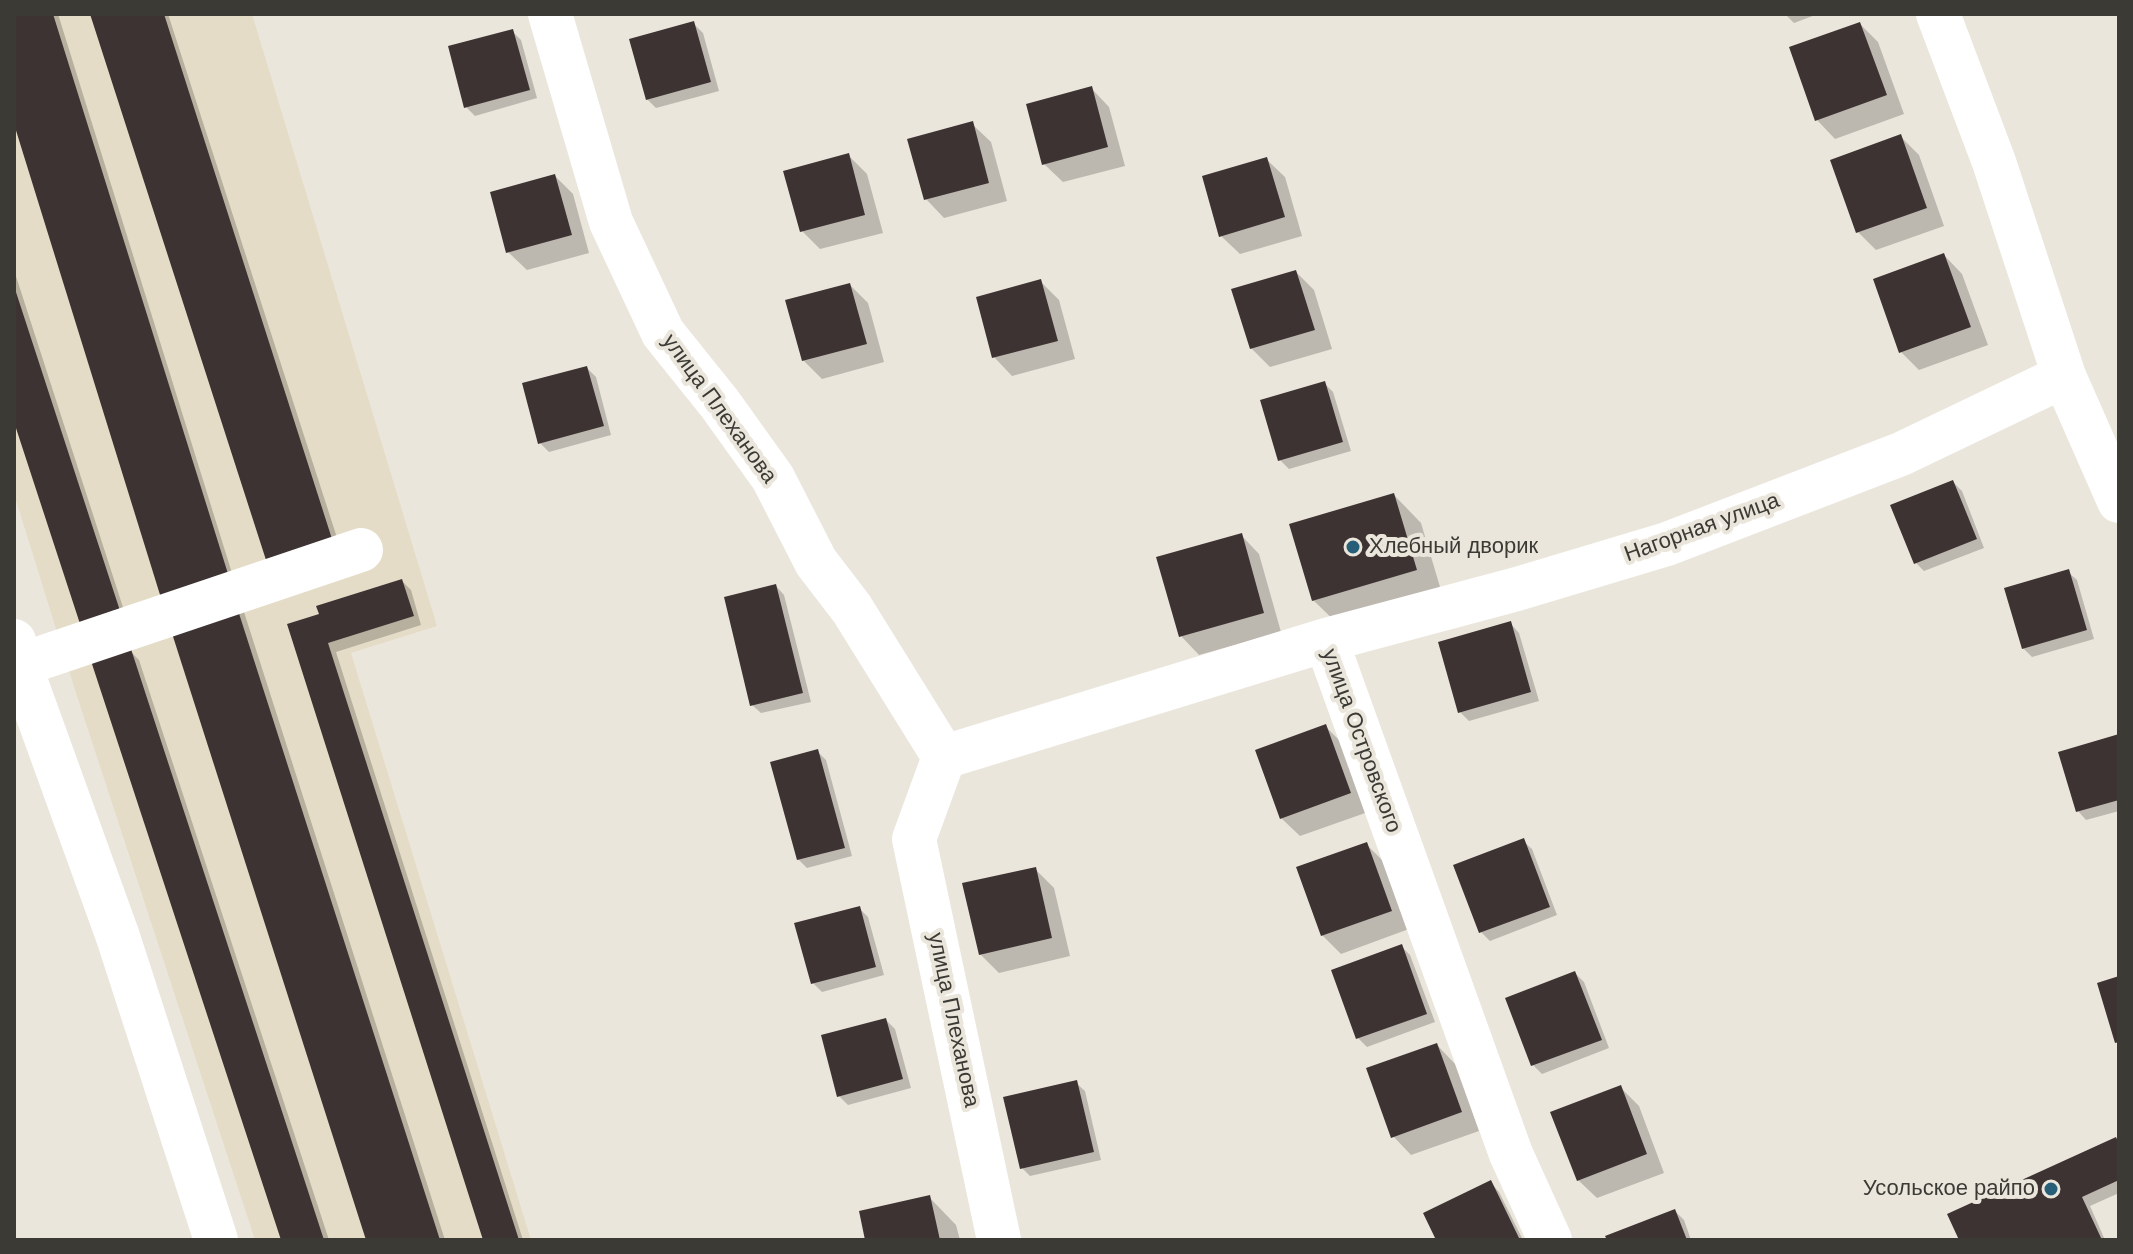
<!DOCTYPE html>
<meta charset="utf-8">
<style>
body{margin:0}
#map{position:relative;width:2133px;height:1254px;overflow:hidden;background:#ebe6dc;font-family:Helvetica,sans-serif}
canvas{display:block}
.frame{position:absolute;inset:0;border:16px solid #3b3a35;pointer-events:none}
</style>
<div id="map">
<canvas width="2133" height="1254"></canvas>
<div class="frame"></div>
</div>
<script>
const c = document.querySelector('canvas').getContext('2d');
c.lineJoin = 'round';
function fill(path, color) { c.fillStyle = color; c.fill(path, 'evenodd'); }
const poly = rows => new Path2D(rows.map(r => 'M' + r).join(''));
function strokePath(path, color, width, dash) { c.strokeStyle = color; c.lineWidth = width; c.lineCap = dash ? 'butt' : 'round'; c.setLineDash(dash || []); c.stroke(path); }
function label(font, color, halo, rows, align = 'center') {
  c.font = font + ' Helvetica,sans-serif'; c.lineWidth = 8; c.setLineDash([]); c.textBaseline = 'middle'; c.strokeStyle = halo; c.fillStyle = color; for (const [text, x, y, turn = 0] of rows) {
    c.save(); c.translate(x, y); c.rotate((+turn || 0) * Math.PI / 180); c.textAlign = isNaN(turn) ? turn : align; if (halo) c.strokeText(text, 0, 0); c.fillText(text, 0, 0); c.restore();
  }
}
const industrial = poly([
 [14,14,252,14,437,626,351,653,531,1240,255,1240,76,693,14,494]
]);
const shadow = poly([
 [14,14,58,14,236,586,172,606,14,118],
 [92,14,168,14,340,547,276,567],
 [1785,14,1818,14,1794,23],
 [694,24,703,33,719,91,656,108,647,99],
 [1860,24,1878,42,1904,114,1835,139,1817,120],
 [512,31,521,40,537,98,475,116,466,107],
 [1091,88,1109,107,1125,166,1063,182,1044,164],
 [972,124,991,142,1007,201,944,218,926,199],
 [1900,136,1919,155,1944,226,1876,250,1858,232],
 [848,155,867,174,883,233,820,249,802,231],
 [1266,159,1285,177,1302,236,1240,254,1221,236],
 [555,176,573,194,589,253,527,270,508,252],
 [1944,255,1962,274,1988,345,1919,370,1901,352],
 [14,270,130,629,93,641,14,415],
 [1296,272,1314,290,1332,349,1270,367,1251,348],
 [1041,282,1059,300,1075,359,1012,376,994,357],
 [850,285,868,303,884,362,822,379,803,360],
 [587,368,596,377,611,435,549,452,540,443],
 [1325,384,1333,392,1351,451,1289,469,1280,460],
 [1953,482,1962,491,1984,548,1924,571,1916,563],
 [1394,495,1421,523,1443,597,1341,627,1313,600],
 [1241,535,1259,554,1281,632,1199,655,1181,636],
 [2068,572,2077,580,2094,639,2032,657,2023,648],
 [402,581,411,590,421,625,336,652,523,1240,485,1240,289,625,321,615],
 [776,586,784,595,811,702,761,713,752,705],
 [244,612,445,1240,368,1240,172,625],
 [1511,624,1519,633,1539,701,1469,721,1460,712],
 [130,651,139,660,329,1240,283,1240],
 [1325,726,1344,745,1368,812,1300,836,1281,818],
 [2119,736,2119,811,2086,820,2078,811],
 [817,751,826,760,852,856,807,868,798,859],
 [1523,841,1532,849,1557,915,1490,941,1481,932],
 [1366,844,1384,862,1409,929,1341,954,1322,935],
 [1035,869,1054,888,1070,956,999,973,980,954],
 [859,908,868,917,884,975,822,992,813,983],
 [1402,947,1410,955,1435,1022,1367,1047,1358,1038],
 [1575,973,1584,982,1609,1048,1542,1074,1533,1065],
 [886,1020,895,1029,911,1088,848,1105,839,1096],
 [1437,1045,1455,1064,1479,1131,1411,1155,1393,1136],
 [1076,1083,1085,1091,1101,1160,1030,1176,1022,1168],
 [1621,1088,1639,1106,1664,1173,1597,1198,1578,1180],
 [2115,1139,2119,1143,2119,1193,2090,1206,2105,1240,1961,1240],
 [1491,1183,1499,1192,1523,1240,1438,1240],
 [929,1197,956,1225,960,1240,867,1240],
 [1675,1211,1684,1220,1691,1240,1609,1240]
]);
const building = poly([
 [14,14,53,14,229,577,161,598,14,124],
 [90,14,164,14,332,539,266,560],
 [694,21,711,82,646,100,629,39],
 [1860,22,1887,95,1815,121,1789,47],
 [513,29,530,90,464,108,448,46],
 [1092,86,1108,147,1042,165,1026,104],
 [973,121,989,183,924,200,907,139],
 [1901,134,1927,208,1856,233,1830,160],
 [849,153,865,215,800,232,783,171],
 [1267,157,1285,217,1219,237,1202,176],
 [555,174,572,235,506,253,490,192],
 [1944,253,1971,327,1899,353,1873,279],
 [1296,270,1315,330,1250,349,1231,289],
 [1041,279,1058,341,992,358,976,297],
 [850,283,867,344,802,361,785,300],
 [14,286,123,620,83,633,14,422],
 [587,366,604,426,538,444,522,383],
 [1325,381,1343,442,1278,461,1260,400],
 [1953,480,1977,539,1914,564,1890,505],
 [1394,493,1417,570,1312,601,1289,524],
 [1242,533,1264,613,1179,637,1156,557],
 [2069,569,2087,630,2022,649,2004,588],
 [402,579,414,616,328,643,519,1240,483,1240,287,624,319,614,316,606],
 [776,584,803,693,750,706,724,597],
 [235,601,440,1240,366,1240,169,624],
 [1511,621,1531,692,1458,713,1438,642],
 [131,649,324,1240,281,1240,91,661],
 [1326,724,1351,793,1280,819,1255,750],
 [2119,734,2119,800,2076,812,2058,752],
 [818,749,845,848,797,860,770,762],
 [1524,838,1550,907,1479,933,1453,865],
 [1367,842,1392,911,1321,936,1296,867],
 [1036,867,1052,938,979,955,962,883],
 [860,906,876,967,811,984,794,923],
 [1402,944,1427,1014,1356,1039,1331,970],
 [1575,971,1602,1040,1531,1066,1505,998],
 [2119,976,2119,1042,2115,1043,2097,983],
 [886,1018,903,1079,837,1097,821,1035],
 [1437,1043,1462,1112,1391,1138,1366,1068],
 [1077,1080,1094,1152,1020,1169,1003,1097],
 [1621,1085,1647,1154,1577,1181,1550,1112],
 [2116,1137,2119,1144,2119,1180,2082,1197,2102,1240,1959,1240,1947,1214],
 [1491,1180,1520,1240,1436,1240,1423,1213],
 [930,1195,940,1240,865,1240,859,1211],
 [1675,1209,1687,1240,1607,1240,1605,1236]
]);
const minor = poly([
 [550,14,611,222,663,333,720,404,773,478,816,562,852,609,944,757,1326,640,1511,1154,1550,1240],
 [1938,14,1994,162,2064,376],
 [1326,640,1517,589,1667,544,1901,454,2064,376,2119,501],
 [14,641,19,663,118,937,216,1240],
 [14,667,361,550],
 [944,757,914,839,999,1240]
]);
const markers = [
 [1353,547,8,"#275f79"],
 [2051,1189,8,"#275f79"]
];
const streetNames = [
 ["улица Плеханова",719,409,54],
 ["Нагорная улица",1702,528,-20],
 ["улица Островского",1361,741,70],
 ["улица Плеханова",953,1020,78]
];
const poiNames = [
 ["Хлебный дворик",1369,547],
 ["Усольское райпо",2035,1189,"right"]
];
fill(industrial, '#e5dcc7');
fill(shadow, '#0003');
fill(building, '#3e3333');
strokePath(minor, '#fff', 44);
for (const [x, y, r, color] of markers) { const dot = new Path2D(); dot.arc(x, y, r, 0, 2 * Math.PI); c.fillStyle = color; c.fill(dot); strokePath(dot, '#ebe6dc', 3); }
label('22px', '#3b3a35', '#ebe6dc', streetNames);
label('22px', '#3b3a35', '#ebe6dc', poiNames, 'left');
</script>
